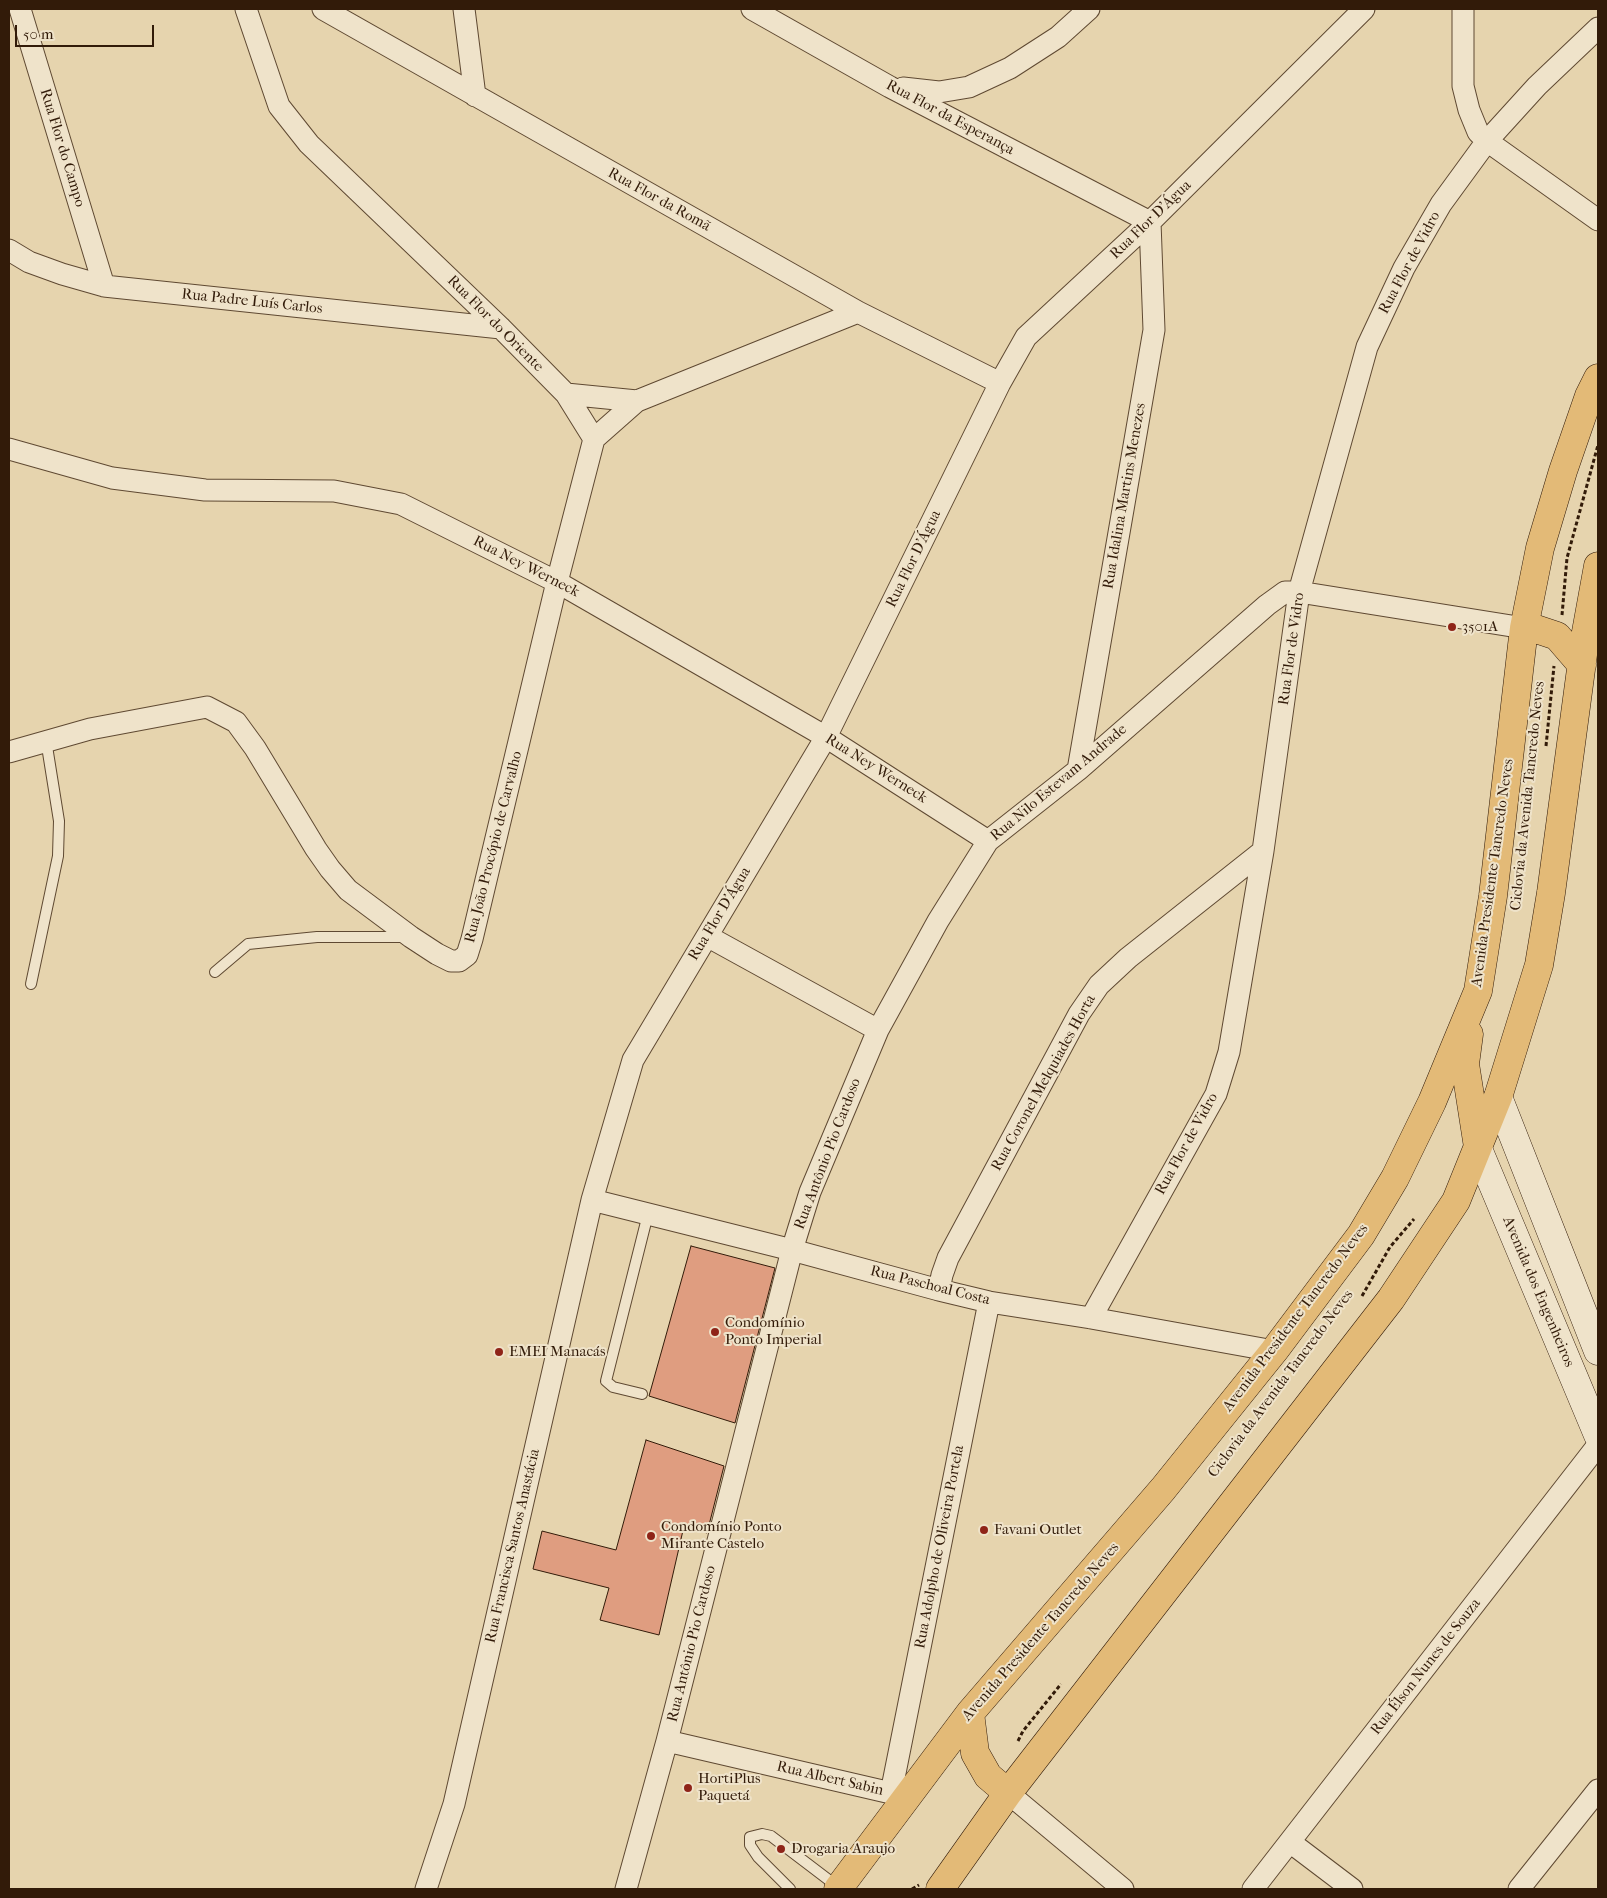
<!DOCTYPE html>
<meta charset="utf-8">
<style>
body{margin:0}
#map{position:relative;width:1607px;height:1898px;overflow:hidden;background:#e6d4ae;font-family:"IM FELL French Canon",serif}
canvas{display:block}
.frame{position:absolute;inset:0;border:10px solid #321b09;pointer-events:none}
.scale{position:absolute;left:15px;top:25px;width:139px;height:22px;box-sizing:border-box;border:2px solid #321b09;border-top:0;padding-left:6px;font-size:15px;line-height:18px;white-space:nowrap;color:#321b09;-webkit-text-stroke:4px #efe3ca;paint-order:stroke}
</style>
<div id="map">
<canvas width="1607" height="1898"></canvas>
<div class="frame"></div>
<div class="scale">50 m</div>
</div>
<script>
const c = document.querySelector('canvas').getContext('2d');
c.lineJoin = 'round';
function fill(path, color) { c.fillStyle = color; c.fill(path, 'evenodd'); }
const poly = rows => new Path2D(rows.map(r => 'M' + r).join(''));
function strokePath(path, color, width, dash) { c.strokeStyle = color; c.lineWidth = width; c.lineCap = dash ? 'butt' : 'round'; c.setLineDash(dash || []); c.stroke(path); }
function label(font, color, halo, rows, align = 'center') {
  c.font = font + ' "IM FELL French Canon",serif'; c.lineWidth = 4; c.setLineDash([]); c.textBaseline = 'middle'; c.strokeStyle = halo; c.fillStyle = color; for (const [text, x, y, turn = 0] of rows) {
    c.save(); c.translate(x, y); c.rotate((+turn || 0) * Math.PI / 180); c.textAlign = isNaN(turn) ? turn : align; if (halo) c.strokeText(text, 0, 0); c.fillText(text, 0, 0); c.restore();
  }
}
const building = poly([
 [691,1246,775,1268,735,1423,649,1396,691,1246],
 [646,1440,724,1466,707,1533,684,1526,659,1635,600,1620,609,1588,533,1569,542,1531,616,1550,646,1440]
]);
const path = poly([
 [1562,615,1567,558,1598,445],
 [1546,746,1554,666],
 [1362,1296,1390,1247,1414,1219],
 [1018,1741,1023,1731,1061,1684],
 [912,1889,919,1885]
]);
const lane = poly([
 [215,972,248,944,317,937,407,937],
 [31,984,58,856,59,821,46,740],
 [642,1394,613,1387,606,1381,648,1214],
 [790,1889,758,1857,750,1845,750,1837,762,1834,771,1836,838,1887]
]);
const street = poly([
 [20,9,104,286],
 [246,9,279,106,309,144,501,328,566,394,594,439],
 [323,9,858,312,1000,383],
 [464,9,475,96],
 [752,9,890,87,1150,222,1154,330,1078,770],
 [1463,9,1463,86,1469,110,1478,132,1487,141,1598,220],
 [903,88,939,92,969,87,1010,68,1058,37,1089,9],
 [9,250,29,262,62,274,104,286,501,328],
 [566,394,637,401,858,312],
 [9,449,112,478,205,490,334,491,401,504,557,582,826,737,988,841],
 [9,752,90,729,207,707,236,722,255,748,316,849,330,869,348,890,411,937,437,954,451,961,459,961,467,955,472,939,557,582,594,439,637,401],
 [707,936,878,1030],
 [592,1200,792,1250,939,1290,989,1302,1091,1318,1274,1351],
 [939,1290,942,1275,948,1258,1079,1014,1099,985,1128,958,1263,851],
 [1091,1318,1216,1094,1229,1052,1263,851,1299,592,1367,347,1404,268,1441,204,1487,141,1537,86,1598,28],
 [667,1741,891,1793,902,1802],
 [891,1793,989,1302],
 [1008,1793,1123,1889],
 [1290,1842,1352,1889],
 [426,1889,454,1804,592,1200,633,1060,826,737,1000,383,1026,337,1150,222,1364,9],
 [626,1889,667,1741,792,1250,810,1192,878,1030,938,921,988,841,1078,770,1267,605,1285,592,1299,592,1524,628],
 [1253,1889,1598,1445],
 [1519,1889,1598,1790]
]);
const secondary = poly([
 [1498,1097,1598,1351],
 [1478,1149,1598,1435]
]);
const primary = poly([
 [1524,628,1536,629,1557,636,1582,665],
 [1469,1034,1465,1064,1478,1147],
 [970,1713,975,1753,988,1776,1008,1793],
 [838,1889,970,1713,1163,1489,1274,1351,1361,1235,1395,1178,1432,1102,1478,991,1493,896,1524,628,1540,548,1563,471,1589,396,1598,378],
 [940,1889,1008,1793,1391,1299,1456,1201,1498,1097,1539,965,1551,893,1586,632,1598,566]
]);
const markers = [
 [1452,627,5,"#8f2418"],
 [715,1332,5,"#8f2418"],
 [499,1352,5,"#8f2418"],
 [984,1530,5,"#8f2418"],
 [651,1536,5,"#8f2418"],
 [688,1788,5,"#8f2418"],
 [781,1849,5,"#8f2418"]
];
const streetNames = [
 ["Rua Flor da Esperança",950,118,28],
 ["Rua Flor do Campo",62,148,73],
 ["Rua Flor da Romã",659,200,29],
 ["Rua Flor D'Água",1151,220,-44],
 ["Rua Flor de Vidro",1410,263,-62],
 ["Rua Padre Luís Carlos",252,302,6],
 ["Rua Flor do Oriente",495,324,45],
 ["Rua Idalina Martins Menezes",1125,496,-80],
 ["Rua Flor D'Água",914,559,-64],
 ["Rua Ney Werneck",526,567,27],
 ["Rua Flor de Vidro",1292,649,-82],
 ["Rua Ney Werneck",876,769,32],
 ["Rua Nilo Estevam Andrade",1059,783,-40],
 ["Ciclovia da Avenida Tancredo Neves",1528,796,-84],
 ["Rua João Procópio de Carvalho",494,847,-76],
 ["Avenida Presidente Tancredo Neves",1493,873,-82],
 ["Rua Flor D'Água",720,914,-59],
 ["Rua Coronel Melquiades Horta",1044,1083,-61],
 ["Rua Flor de Vidro",1187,1144,-61],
 ["Rua Antônio Pio Cardoso",828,1154,-69],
 ["Rua Paschoal Costa",930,1286,14],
 ["Avenida dos Engenheiros",1538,1292,67],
 ["Avenida Presidente Tancredo Neves",1296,1318,-53],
 ["Ciclovia da Avenida Tancredo Neves",1281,1384,-53],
 ["Rua Francisca Santos Anastácia",513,1546,-77],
 ["Rua Adolpho de Oliveira Portela",940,1547,-79],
 ["Avenida Presidente Tancredo Neves",1041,1632,-49],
 ["Rua Antônio Pio Cardoso",692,1644,-76],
 ["Rua Élson Nunes de Souza",1426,1667,-52],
 ["Rua Albert Sabin",830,1779,13]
];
const poiNames = [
 ["3501A",1462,627],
 ["Condomínio",725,1323],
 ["Ponto Imperial",725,1340],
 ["EMEI Manacás",509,1352],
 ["Condomínio Ponto",661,1527],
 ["Mirante Castelo",661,1544],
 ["Favani Outlet",994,1530],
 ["HortiPlus",698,1779],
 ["Paquetá",698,1796],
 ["Drogaria Araujo",791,1849]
];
fill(building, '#df9d80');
strokePath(building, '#321b09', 1);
strokePath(lane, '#5f4932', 12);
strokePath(street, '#5f4932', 23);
strokePath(secondary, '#321b09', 29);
strokePath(primary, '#321b09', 29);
strokePath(path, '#321b09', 3, [4, 2.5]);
strokePath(lane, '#efe3ca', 10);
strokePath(street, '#efe3ca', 21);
strokePath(secondary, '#efe3ca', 28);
strokePath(primary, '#e3ba77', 28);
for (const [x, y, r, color] of markers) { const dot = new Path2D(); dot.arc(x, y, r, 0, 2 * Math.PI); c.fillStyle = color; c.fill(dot); strokePath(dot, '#efe3ca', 2); }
label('15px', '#321b09', '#efe3ca', streetNames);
label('15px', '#321b09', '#efe3ca', poiNames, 'left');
</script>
